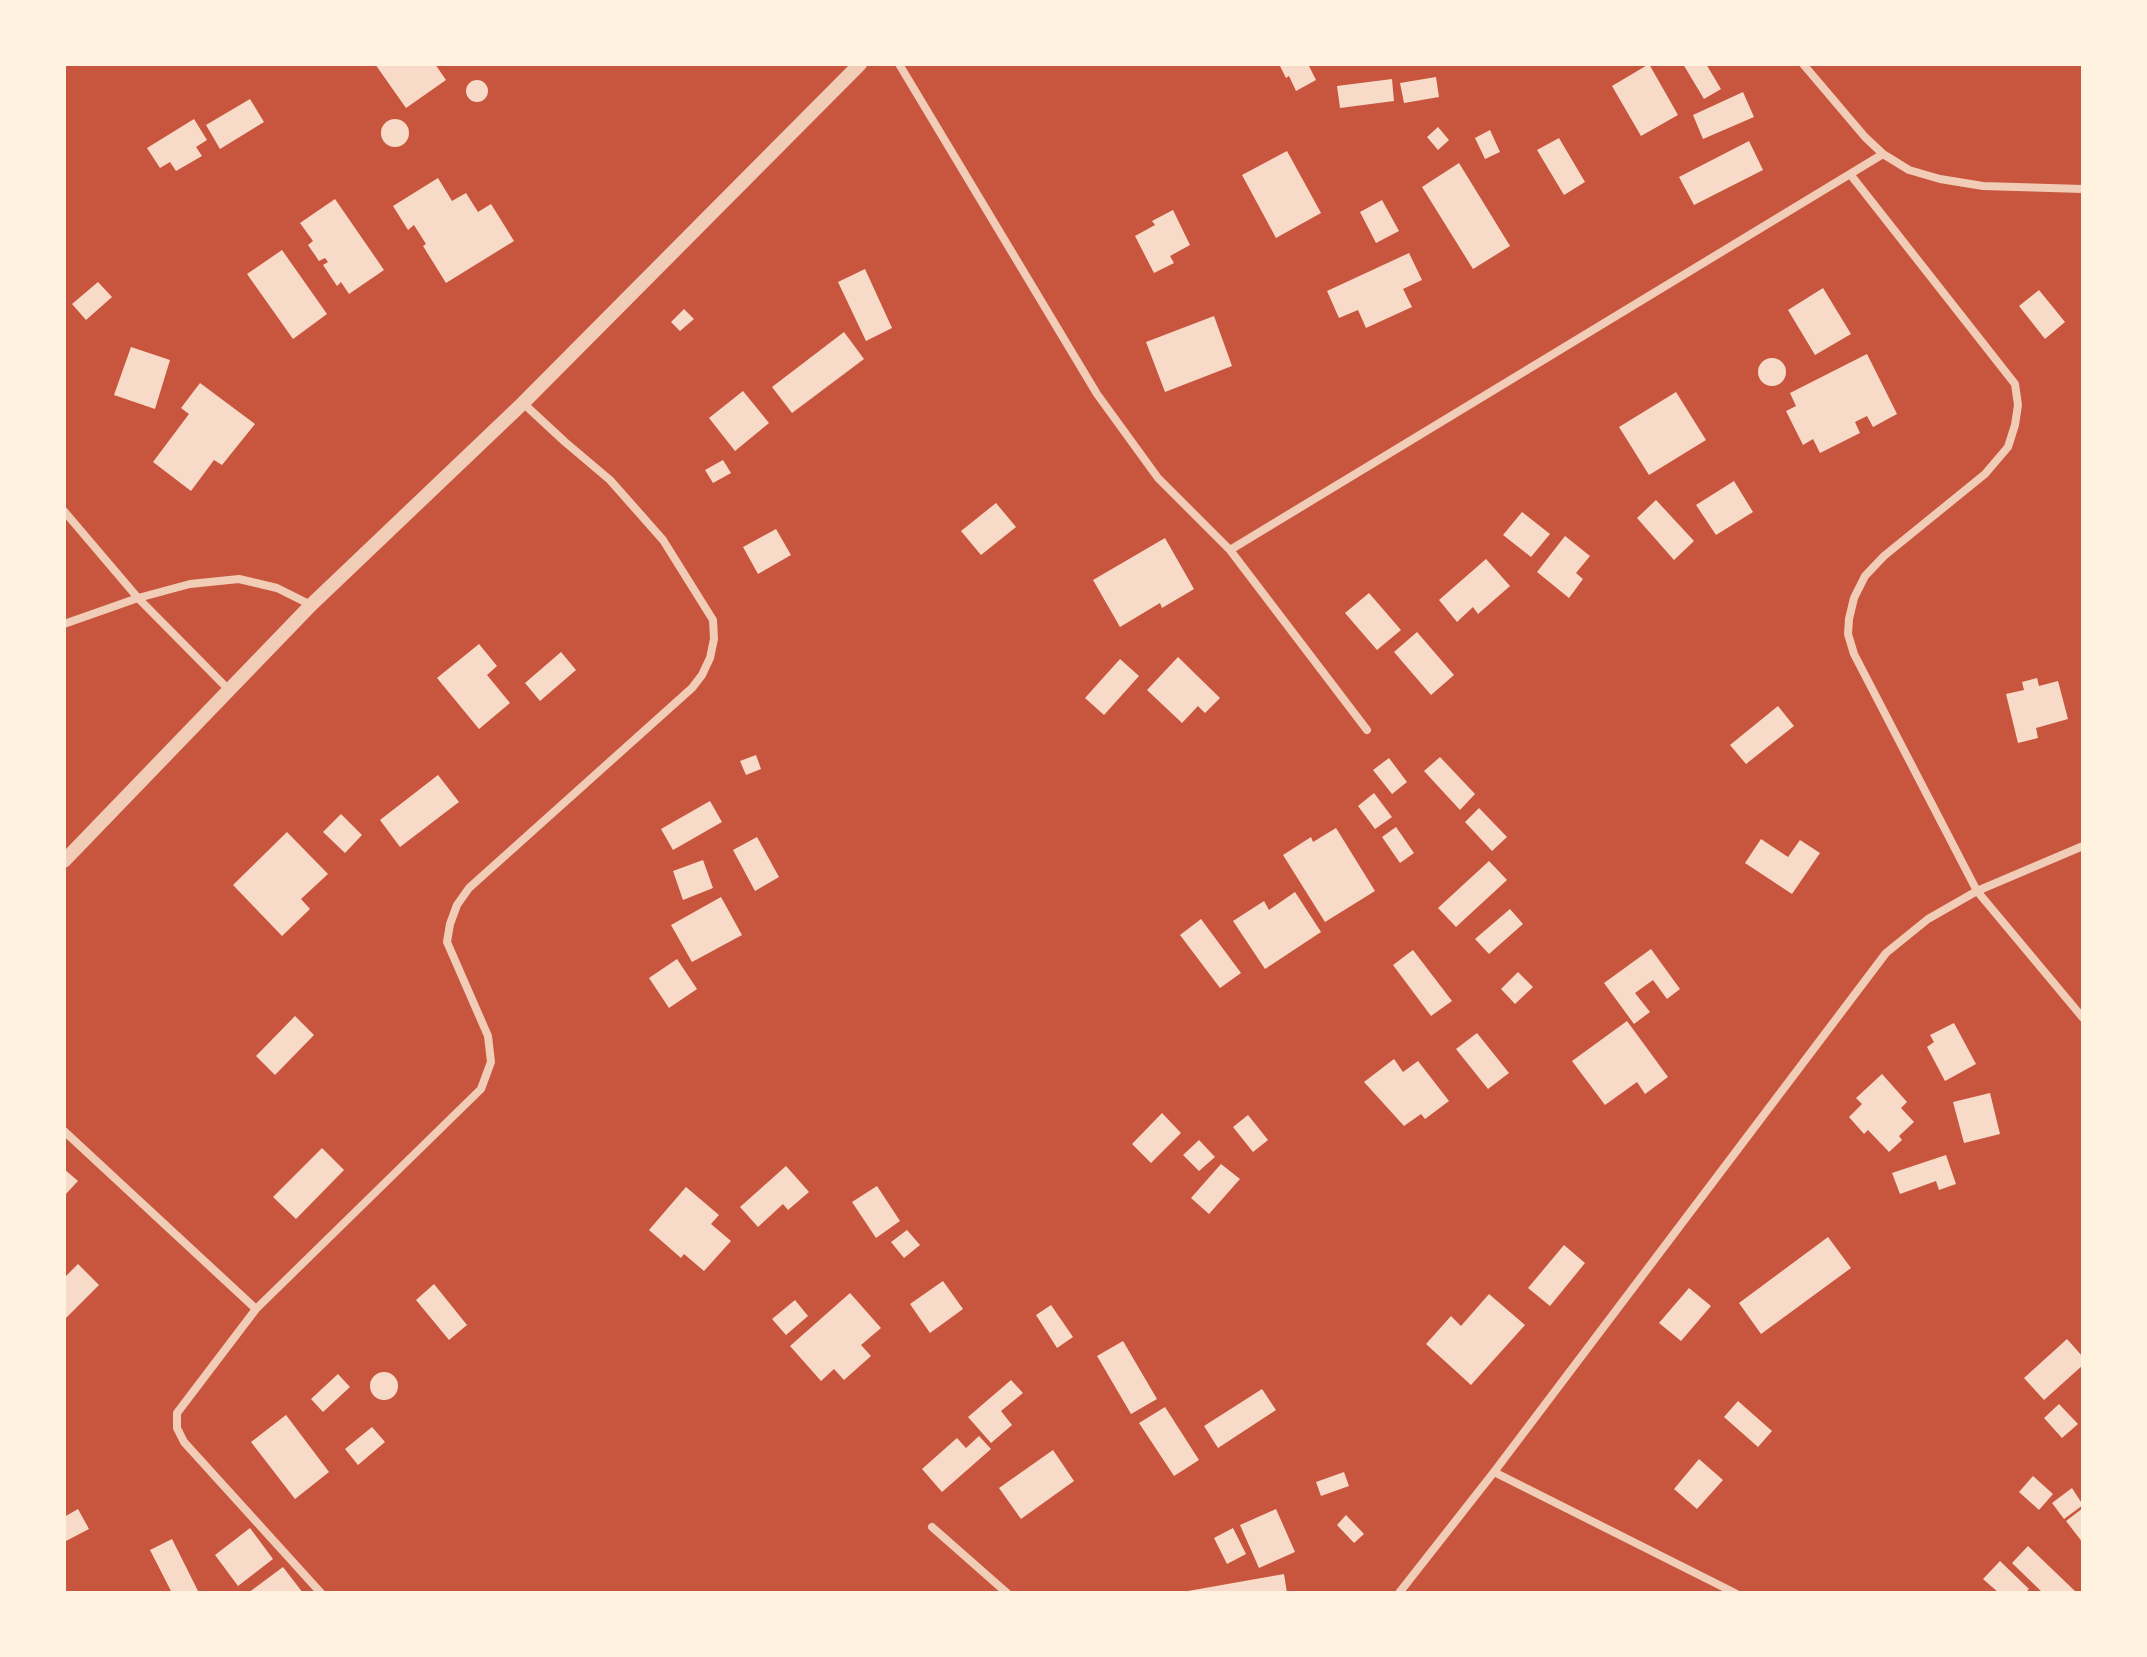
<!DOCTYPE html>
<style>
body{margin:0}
#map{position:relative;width:2147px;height:1657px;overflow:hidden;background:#c8553d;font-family:"Zilla Slab",serif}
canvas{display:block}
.frame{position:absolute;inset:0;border:66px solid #fff3e0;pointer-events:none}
</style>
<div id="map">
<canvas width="2147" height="1657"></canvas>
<div class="frame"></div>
</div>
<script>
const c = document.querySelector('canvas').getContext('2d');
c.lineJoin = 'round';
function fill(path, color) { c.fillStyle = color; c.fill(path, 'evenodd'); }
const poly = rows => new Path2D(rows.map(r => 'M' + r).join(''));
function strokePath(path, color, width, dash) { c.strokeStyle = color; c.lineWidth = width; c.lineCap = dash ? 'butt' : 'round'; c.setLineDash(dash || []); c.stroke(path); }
const building = poly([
 [375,64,435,64,446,80,406,108],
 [1279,64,1314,64,1309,66,1316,80,1296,91,1289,76,1286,78],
 [1649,64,1678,115,1641,136,1612,86],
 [1683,64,1706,64,1721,89,1704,99],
 [1436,77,1439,97,1404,103,1400,83],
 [1392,79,1394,101,1340,108,1337,86],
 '466 91a11 11 0 1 1 22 0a11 11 0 1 1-22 0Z',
 [1743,92,1754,117,1703,139,1693,115],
 [250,99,264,122,220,149,206,125],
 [194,119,207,140,196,147,202,156,176,171,170,162,160,168,147,148],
 '381 133a14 14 0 1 1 28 0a14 14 0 1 1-28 0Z',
 [1438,127,1449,140,1438,150,1427,137],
 [1490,130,1500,152,1485,159,1475,138],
 [1559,138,1585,182,1564,195,1537,150],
 [1749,141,1763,170,1694,205,1679,177],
 [1287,151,1321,213,1276,238,1242,175],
 [1459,163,1510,246,1473,269,1422,187],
 [438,178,452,201,466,193,478,212,491,204,514,241,446,283,423,246,426,244,414,225,408,230,393,206],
 [335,199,384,270,349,294,341,282,337,286,323,265,328,262,325,258,319,261,308,245,313,241,300,223],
 [1382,200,1399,231,1376,243,1360,212],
 [1173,210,1190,245,1170,256,1174,263,1154,273,1135,236,1155,225,1152,221],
 [282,250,327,314,293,339,247,274],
 [1409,253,1422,280,1403,289,1412,307,1366,328,1358,310,1339,318,1327,291],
 [865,269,892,328,866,341,838,282],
 [98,282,112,297,86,320,72,304],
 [1823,288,1851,334,1815,355,1788,310],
 [2039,290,2065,322,2045,339,2019,306],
 [684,309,694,319,680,331,671,322],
 [1214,316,1232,366,1165,392,1146,342],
 [844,332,864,359,792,413,772,387],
 [131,347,170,360,155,409,114,395],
 [1867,354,1897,414,1873,427,1867,416,1855,422,1860,433,1820,453,1813,439,1803,445,1786,411,1796,406,1790,393],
 '1758 372a14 14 0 1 1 28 0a14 14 0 1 1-28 0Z',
 [200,383,255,424,222,465,214,460,191,491,153,462,189,414,181,408],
 [743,391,769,423,735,451,709,418],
 [1676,392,1706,440,1649,475,1619,427],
 [723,460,731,473,713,483,705,470],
 [1734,481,1753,512,1716,535,1696,505],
 [1656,500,1694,541,1674,560,1637,518],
 [996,503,1016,527,981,555,961,531],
 [1522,512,1550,534,1531,557,1503,535],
 [776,529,791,555,758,574,743,547],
 [1565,536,1590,556,1576,573,1583,579,1569,598,1537,572],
 [1165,538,1194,589,1162,608,1160,603,1120,627,1093,580],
 [1486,559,1510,586,1478,614,1473,607,1457,622,1439,600],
 [1369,593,1401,630,1377,650,1345,613],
 [1417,632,1454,675,1431,695,1394,652],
 [479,644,497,666,487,675,510,703,479,729,437,678],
 [561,652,576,670,540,701,525,683],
 [1178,657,1220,698,1205,713,1198,706,1182,723,1147,690],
 [1120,659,1139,676,1104,715,1085,698],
 [2037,678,2039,686,2058,681,2068,719,2036,728,2038,738,2018,743,2006,694,2024,690,2022,682],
 [1778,706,1794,726,1746,764,1730,745],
 [756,755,761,769,746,775,740,761],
 [1440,757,1475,794,1460,810,1424,771],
 [1389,758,1407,782,1392,794,1373,770],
 [438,775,459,802,400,847,380,820],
 [1374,793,1392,817,1375,829,1358,806],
 [710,801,722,822,673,850,661,829],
 [1479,808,1507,837,1492,851,1465,822],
 [341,814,362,835,345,853,323,832],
 [1396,827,1414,853,1400,863,1382,837],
 [1336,828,1375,891,1325,922,1283,855,1311,837,1313,842],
 [287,832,328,874,301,899,310,909,282,936,233,885],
 [757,837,779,877,755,891,733,850],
 [1761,839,1788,857,1800,840,1820,853,1792,894,1745,863],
 [703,860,713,888,683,900,673,871],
 [1489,861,1507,880,1456,927,1438,908],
 [1295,892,1321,932,1265,969,1233,921,1264,901,1269,910],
 [721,897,742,935,692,962,671,925],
 [1510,909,1523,924,1489,954,1475,939],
 [1201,919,1241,973,1220,988,1180,935],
 [1651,949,1680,989,1667,999,1653,980,1635,993,1650,1012,1634,1024,1604,983],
 [1413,950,1452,1001,1431,1016,1393,965],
 [677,959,697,989,669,1008,649,978],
 [1518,972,1533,987,1515,1004,1501,989],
 [295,1016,314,1035,275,1075,256,1056],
 [1627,1021,1668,1077,1645,1094,1637,1082,1605,1105,1572,1061],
 [1954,1023,1976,1064,1945,1081,1927,1047,1934,1042,1930,1035],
 [1477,1033,1509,1073,1488,1089,1456,1049],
 [1394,1059,1403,1072,1418,1061,1449,1101,1425,1119,1421,1114,1404,1126,1364,1082],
 [1882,1074,1907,1102,1901,1108,1914,1122,1899,1136,1902,1140,1889,1152,1868,1130,1864,1134,1849,1117,1862,1104,1856,1098],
 [1990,1093,2000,1134,1964,1143,1953,1102],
 [1162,1113,1181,1133,1151,1163,1132,1144],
 [1248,1115,1268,1140,1253,1152,1233,1127],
 [1199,1140,1215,1157,1199,1171,1183,1155],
 [322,1148,344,1170,296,1219,273,1197],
 [1946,1155,1956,1184,1939,1190,1936,1181,1900,1194,1892,1173],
 [1221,1164,1240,1179,1209,1214,1191,1198],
 [786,1166,809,1192,788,1210,783,1204,758,1227,740,1207],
 [64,1169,78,1181,64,1196],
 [877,1186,900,1221,876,1238,852,1202],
 [686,1187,719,1215,711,1224,731,1241,704,1271,684,1254,681,1258,649,1230],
 [907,1230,920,1245,904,1258,891,1242],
 [1828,1237,1851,1268,1761,1334,1739,1303],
 [1564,1245,1585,1263,1550,1306,1528,1288],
 [78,1264,99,1285,64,1320,64,1278],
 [943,1281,963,1309,930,1333,910,1304],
 [434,1284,467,1325,449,1340,416,1300],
 [1689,1288,1711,1306,1681,1341,1659,1323],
 [850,1293,881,1328,861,1345,871,1356,844,1380,834,1369,821,1381,790,1346],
 [1489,1294,1525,1325,1471,1385,1426,1344,1451,1316,1461,1326],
 [795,1300,808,1316,786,1335,772,1319],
 [1051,1305,1073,1337,1057,1348,1036,1315],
 [2067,1339,2083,1357,2083,1365,2044,1400,2024,1378],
 [1123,1341,1157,1399,1131,1414,1097,1356],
 '370 1386a14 14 0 1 1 28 0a14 14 0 1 1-28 0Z',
 [338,1374,350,1387,323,1412,311,1399],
 [1011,1380,1023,1393,1001,1411,1012,1425,991,1443,968,1417],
 [1262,1389,1276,1410,1218,1448,1204,1426],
 [1738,1401,1772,1431,1758,1447,1724,1417],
 [2059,1404,2078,1424,2062,1438,2044,1418],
 [1165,1407,1199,1460,1174,1476,1139,1423],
 [286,1415,329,1472,295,1499,251,1442],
 [372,1427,385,1442,358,1465,345,1449],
 [979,1436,991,1449,942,1492,922,1469,957,1438,966,1448],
 [1053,1450,1074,1481,1021,1519,999,1488],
 [1699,1459,1723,1480,1697,1509,1674,1489],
 [1344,1472,1349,1486,1321,1496,1316,1482],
 [2033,1476,2053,1494,2039,1510,2019,1492],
 [2072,1488,2083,1505,2064,1519,2052,1503],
 [2083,1508,2083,1543,2066,1521],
 [78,1509,89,1529,64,1542,64,1517],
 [1276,1509,1295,1552,1259,1568,1240,1525],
 [1346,1515,1364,1534,1354,1543,1337,1525],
 [250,1528,273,1559,238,1586,215,1555],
 [1233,1528,1246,1554,1227,1564,1214,1538],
 [172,1539,199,1593,172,1593,150,1550],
 [2028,1546,2077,1593,2043,1593,2012,1563],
 [2000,1561,2029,1589,2025,1593,1999,1593,1983,1579],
 [283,1567,303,1593,248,1593],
 [1284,1574,1287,1593,1188,1593,1188,1591]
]);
const minor = poly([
 [899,64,1097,394,1158,478,1230,550,1367,730],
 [1803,64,1865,137,1883,154,1909,170,1940,179,1983,186,2083,189],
 [1850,174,2015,384,2018,405,2015,425,2008,447,1985,474,1884,556,1865,576,1854,598,1849,619,1848,634,1854,654,1977,891,2083,1018],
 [64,511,138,598,229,690],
 [1230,550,1883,154],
 [64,624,138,598,190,584,239,579,277,588,311,605],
 [64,1131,256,1309],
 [1494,1472,1735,1593],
 [932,1527,1007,1593],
 [321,1593,184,1442,177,1428,177,1413,256,1309,481,1089,491,1062,488,1036,447,942,450,924,457,905,469,888,692,688,702,675,710,658,714,639,713,620,663,540,610,480,565,442,523,403],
 [1399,1593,1494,1472,1886,953,1928,919,1977,891,2083,846]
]);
const tertiary = poly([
 [64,861,311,605,523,403,860,64]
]);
fill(building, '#f7dbc8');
strokePath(minor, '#f1ccb7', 8);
strokePath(tertiary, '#f1ccb7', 14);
</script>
